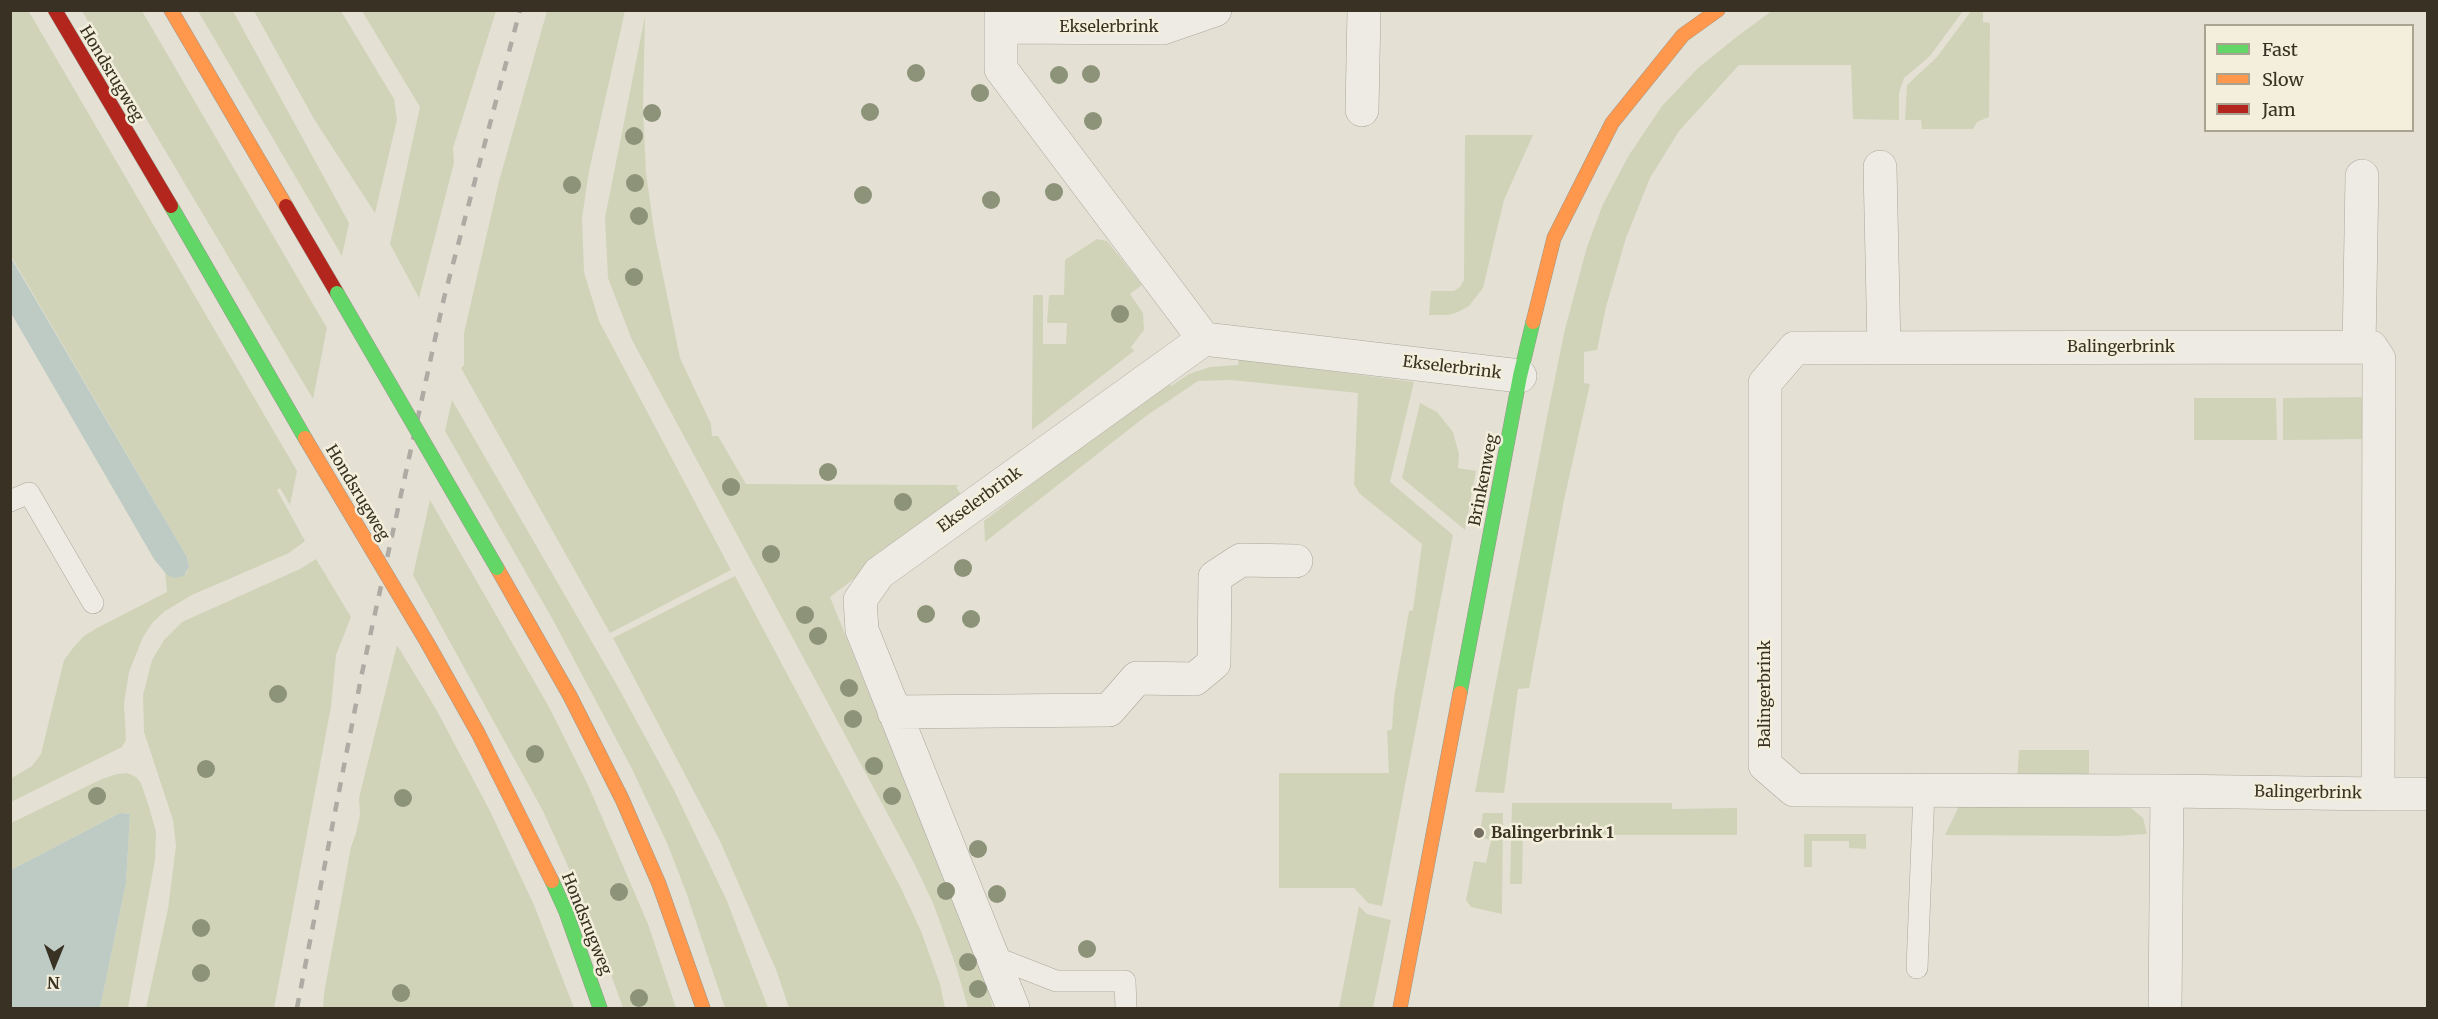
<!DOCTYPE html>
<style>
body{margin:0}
#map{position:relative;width:2438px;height:1019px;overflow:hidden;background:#e4e1d4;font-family:Merriweather,serif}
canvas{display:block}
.frame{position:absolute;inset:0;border:12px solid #393123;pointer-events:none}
.legend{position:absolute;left:2204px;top:24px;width:210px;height:108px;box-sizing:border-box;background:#f3efdc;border:2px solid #a9a392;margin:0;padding:8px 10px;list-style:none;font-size:18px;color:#393123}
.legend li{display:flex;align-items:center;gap:12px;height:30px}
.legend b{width:30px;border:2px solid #a9a392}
.north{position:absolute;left:24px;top:935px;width:60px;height:60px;-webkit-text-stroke:4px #f3efdc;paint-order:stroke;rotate:181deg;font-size:16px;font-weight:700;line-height:24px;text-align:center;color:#393123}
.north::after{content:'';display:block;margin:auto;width:21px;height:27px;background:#393123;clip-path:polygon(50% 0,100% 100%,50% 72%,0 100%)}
</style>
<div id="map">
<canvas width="2438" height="1019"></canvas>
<div class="frame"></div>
<ul class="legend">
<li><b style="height:8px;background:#63d668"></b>Fast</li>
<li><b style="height:8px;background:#ff974d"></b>Slow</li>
<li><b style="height:8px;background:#b3261e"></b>Jam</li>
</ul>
<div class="north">N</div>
</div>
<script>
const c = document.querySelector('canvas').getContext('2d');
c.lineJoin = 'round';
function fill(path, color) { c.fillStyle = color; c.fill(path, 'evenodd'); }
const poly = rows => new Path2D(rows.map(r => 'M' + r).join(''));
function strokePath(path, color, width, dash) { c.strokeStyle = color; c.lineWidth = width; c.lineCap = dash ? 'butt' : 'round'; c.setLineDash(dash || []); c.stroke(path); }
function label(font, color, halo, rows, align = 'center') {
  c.font = font + ' Merriweather,serif'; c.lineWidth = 5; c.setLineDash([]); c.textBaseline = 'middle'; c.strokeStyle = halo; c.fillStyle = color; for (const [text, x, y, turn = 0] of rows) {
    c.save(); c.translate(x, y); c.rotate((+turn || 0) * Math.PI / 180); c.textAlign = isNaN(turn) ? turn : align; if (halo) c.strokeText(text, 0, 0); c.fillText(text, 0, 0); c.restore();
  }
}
const green = poly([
 [28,10,297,471,290,505,280,488,277,490,305,541,289,553,192,595,165,611,153,622,143,637,129,672,124,704,126,740,122,747,11,802,10,779,32,766,41,754,64,660,73,648,84,636,97,628,167,592,165,571,174,578,186,574,189,567,187,557,11,256,11,11],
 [1773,10,1963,11,1930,56,1904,78,1899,93,1899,120,1853,119,1851,65,1739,65,1679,131,1650,178,1626,238,1606,307,1597,350,1584,352,1584,383,1590,384,1564,500,1529,688,1518,689,1504,793,1475,792,1547,417,1565,329,1587,247,1603,204,1629,155,1662,106,1698,68,1739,35],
 [82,11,142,11,327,328,313,399],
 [198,11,233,11,349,223,342,256],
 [254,11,341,11,394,99,397,120,375,213,314,119],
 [362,11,496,11,453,148,454,163,419,298,390,244,420,107],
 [547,11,625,11,589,171,582,218,584,272,599,321,731,570,610,633,461,368,464,365,464,333,499,181],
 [1971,11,1983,11,1983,22,1990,23,1989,117,1977,122,1973,129,1922,129,1921,120,1905,120,1907,85,1937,57],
 [645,16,643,109,646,173,655,237,680,358,711,424,712,436,718,436,746,484,959,485,956,487,962,496,830,597,986,982,993,1008,968,1008,956,966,933,903,913,861,632,340,608,278,605,218],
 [1465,135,1533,135,1504,200,1483,288,1469,306,1458,312,1448,315,1429,315,1431,291,1454,291,1460,287,1464,280],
 [1097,239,1107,241,1142,285,1130,294,1143,313,1144,330,1131,347,1134,351,1032,430,1033,295,1043,295,1043,344,1066,344,1067,323,1047,323,1049,295,1064,295,1065,260],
 [1239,359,1414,382,1390,482,1453,535,1382,906,1368,903,1354,888,1279,888,1279,773,1389,773,1387,731,1392,729,1394,697,1409,611,1413,610,1422,544,1359,493,1354,484,1358,393,1231,380,1198,381,1146,416,985,542,984,521,1166,381,1171,386,1189,374,1210,367,1238,365],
 [2368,397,2368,439,2283,440,2283,398],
 [2194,398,2276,398,2277,440,2194,440],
 [452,400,618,687,674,790,727,901,768,1008,725,1008,686,892,667,843,632,769,553,620,445,431],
 [1420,403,1437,412,1453,432,1459,454,1458,468,1476,471,1465,530,1402,478],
 [430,500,549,707,589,787,648,924,676,1008,623,1008,589,913,543,811,413,575],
 [316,559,351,617,336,655,331,707,274,1008,146,1008,168,909,176,846,173,820,144,732,143,695,152,660,164,640,182,622,300,569],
 [735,576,900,886,921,931,940,984,945,1008,789,1008,777,972,720,841,613,638],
 [397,645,436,709,490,811,534,905,574,1008,323,1008,324,993,351,847,356,833,360,815,359,798],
 [2019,750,2089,750,2089,780,2017,780],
 [127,773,136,777,141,783,149,807,156,832,155,860,128,1008,100,1008,126,883,130,814,120,813,11,870,11,823,102,779,117,774],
 [1961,802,2130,807,2143,818,2147,834,2116,836,1945,835],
 [1512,803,1672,803,1672,809,1737,808,1737,835,1523,835,1522,884,1510,884],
 [1483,813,1503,813,1502,914,1471,907,1466,900,1474,861,1486,863,1491,840,1479,837],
 [1804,834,1866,834,1866,849,1849,848,1849,841,1812,841,1812,867,1804,867],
 [1359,906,1367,914,1391,920,1373,1008,1339,1008]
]);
const water = poly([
 [10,256,187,557,189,567,184,576,174,578,167,575,154,559,11,313],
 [120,813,130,814,126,883,100,1008,11,1008,11,870]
]);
const lane = poly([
 [10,501,29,493,93,603],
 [992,956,1056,981,1125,981,1126,1008],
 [1917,968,1924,791]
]);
const street = poly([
 [1001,10,1001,69,1204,339,1520,376],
 [1001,27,1163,28,1215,10],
 [1362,110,1364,10],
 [1880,167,1884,348],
 [2359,347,2362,176],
 [894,712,1109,710,1137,678,1195,679,1214,663,1215,577,1241,560,1296,561],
 [2167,791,2378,794],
 [1013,1008,862,630,860,600,879,573,1204,339],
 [2165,1008,2167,791,1794,790,1765,765,1765,383,1795,348,2371,347,2379,359,2378,794,2428,794]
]);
const fast = poly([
 [171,206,305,438],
 [1460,693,1520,376,1533,322],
 [552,881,566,912,600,1008]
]);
const slow = poly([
 [171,10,286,206],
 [1533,322,1554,238,1612,123,1683,35,1718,10],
 [497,568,570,696,622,799,659,884,703,1008],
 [428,644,478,733,552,881],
 [1400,1008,1460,693]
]);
const jam = poly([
 [55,10,171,206],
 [286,206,337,293]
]);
const rail = poly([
 [297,1008,362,673,444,298,520,10]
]);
const fastBridge = poly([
 [337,293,497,568]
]);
const slowBridge = poly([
 [305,438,428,644]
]);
const trees = [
 [916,73],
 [1091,74],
 [1059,75],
 [980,93],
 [870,112],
 [652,113],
 [1093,121],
 [634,136],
 [635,183],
 [572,185],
 [1054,192],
 [863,195],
 [991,200],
 [639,216],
 [634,277],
 [1120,314],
 [828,472],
 [731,487],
 [903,502],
 [771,554],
 [963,568],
 [926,614],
 [805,615],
 [971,619],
 [818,636],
 [849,688],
 [278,694],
 [853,719],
 [535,754],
 [874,766],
 [206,769],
 [97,796],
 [892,796],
 [403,798],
 [978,849],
 [946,891],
 [619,892],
 [997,894],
 [201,928],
 [1087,949],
 [968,962],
 [201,973],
 [978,989],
 [401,993],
 [639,998]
];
const markers = [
 [1479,833,6,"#756f61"]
];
const streetNames = [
 ["Ekselerbrink",1109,27],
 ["Hondsrugweg",111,74,59],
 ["Balingerbrink",2121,347],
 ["Ekselerbrink",1452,368,7],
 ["Brinkenweg",1484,480,-79],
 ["Hondsrugweg",357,493,59],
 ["Ekselerbrink",980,500,-36],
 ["Balingerbrink",1765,694,-90],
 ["Balingerbrink",2308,793,1],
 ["Hondsrugweg",586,924,68]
];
const poiNames = [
 ["Balingerbrink 1",1491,833]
];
fill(green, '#d0d3b8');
fill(water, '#bdcbc4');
strokePath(lane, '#aaa69c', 22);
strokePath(street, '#aaa69c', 34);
strokePath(fast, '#9a968c', 15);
strokePath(slow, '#9a968c', 15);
strokePath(jam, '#9a968c', 15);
strokePath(lane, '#edebe3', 21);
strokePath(street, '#edebe3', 33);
strokePath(fast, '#63d668', 14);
strokePath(slow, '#ff974d', 14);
strokePath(jam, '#b3261e', 14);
strokePath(rail, '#adaba4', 4.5, [10, 10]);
strokePath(fastBridge, '#9a968c', 15, []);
strokePath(slowBridge, '#9a968c', 15, []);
strokePath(fastBridge, '#63d668', 14);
strokePath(slowBridge, '#ff974d', 14);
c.fillStyle = '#8d9378';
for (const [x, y] of trees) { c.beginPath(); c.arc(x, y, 9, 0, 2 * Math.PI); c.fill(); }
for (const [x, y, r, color] of markers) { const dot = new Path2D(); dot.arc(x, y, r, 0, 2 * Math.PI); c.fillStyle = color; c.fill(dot); strokePath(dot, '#f3efdc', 2); }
label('16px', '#393123', '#f3efdc', streetNames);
label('bold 16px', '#393123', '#f3efdc', poiNames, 'left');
</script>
